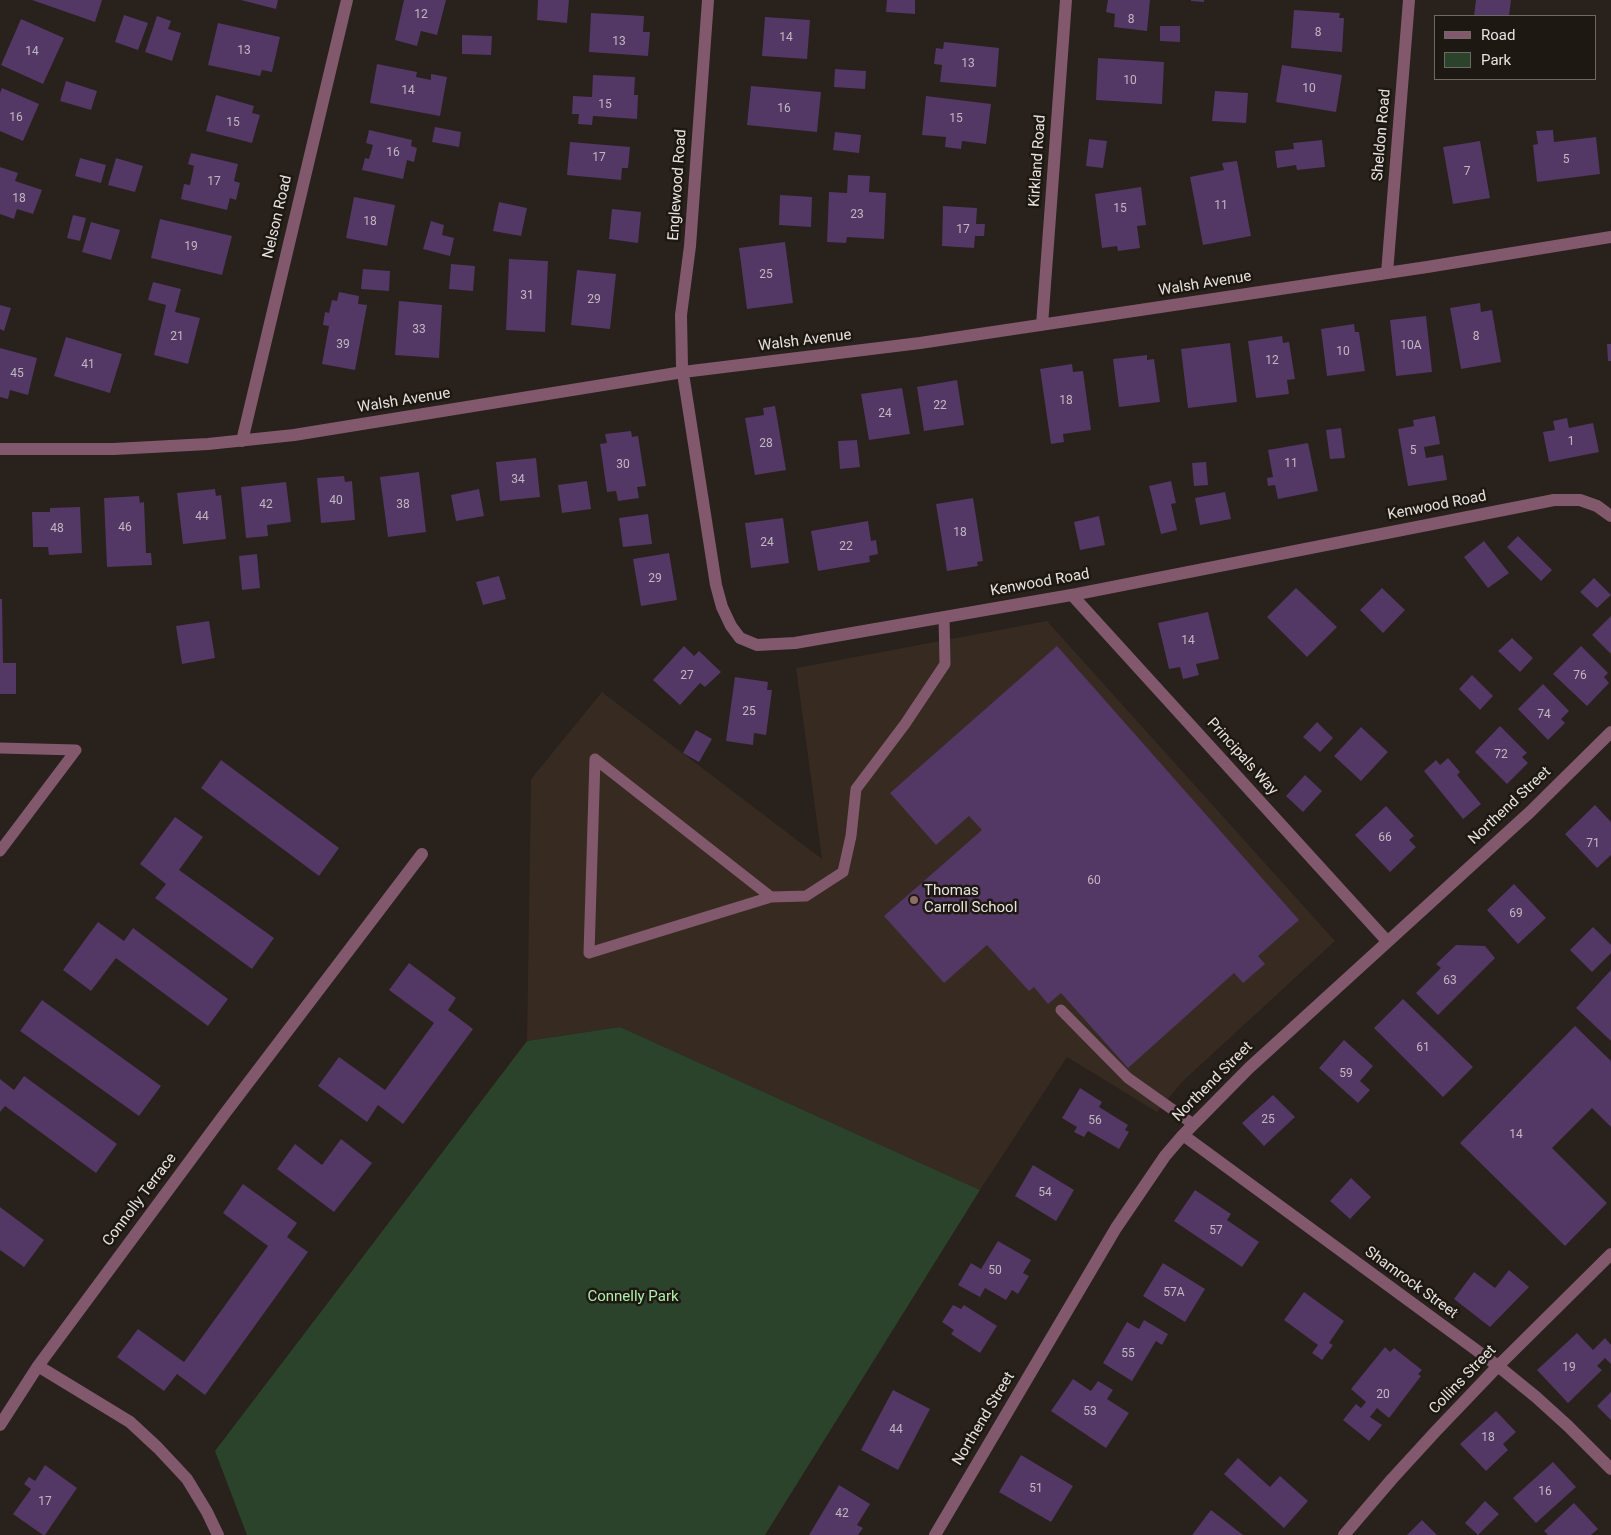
<!DOCTYPE html>
<style>
body{margin:0}
#map{position:relative;width:1611px;height:1535px;overflow:hidden;background:#28211c;font-family:Roboto,sans-serif}
canvas{display:block}
.legend{position:absolute;left:1434px;top:15px;width:162px;height:65px;box-sizing:border-box;background:#1e1813;border:1px solid #6e6965;margin:0;padding:6px 9px;list-style:none;font-size:15px;color:#e7e2df}
.legend li{display:flex;align-items:center;gap:10px;height:25px}
.legend b{width:25px;border:1px solid #6e6965}
</style>
<div id="map">
<canvas width="1611" height="1535"></canvas>
<ul class="legend">
<li><b style="height:6px;background:#82586d"></b>Road</li>
<li><b style="height:14px;background:#2c432b"></b>Park</li>
</ul>
</div>
<script>
const c = document.querySelector('canvas').getContext('2d');
c.lineJoin = 'round';
function fill(path, color) { c.fillStyle = color; c.fill(path, 'evenodd'); }
const poly = rows => new Path2D(rows.map(r => 'M' + r).join(''));
function strokePath(path, color, width, dash) { c.strokeStyle = color; c.lineWidth = width; c.lineCap = dash ? 'butt' : 'round'; c.setLineDash(dash || []); c.stroke(path); }
function label(font, color, halo, rows, align = 'center') {
  c.font = font + ' Roboto,sans-serif'; c.lineWidth = 5; c.setLineDash([]); c.textBaseline = 'middle'; c.strokeStyle = halo; c.fillStyle = color; for (const [text, x, y, turn = 0] of rows) {
    c.save(); c.translate(x, y); c.rotate((+turn || 0) * Math.PI / 180); c.textAlign = isNaN(turn) ? turn : align; if (halo) c.strokeText(text, 0, 0); c.fillText(text, 0, 0); c.restore();
  }
}
const built = poly([
 [1047,621,1335,941,1182,1082,1157,1112,1067,1057,980,1190,620,1027,527,1041,531,779,602,692,822,859,796,668]
]);
const green = poly([
 [620,1027,980,1190,765,1535,247,1535,215,1451,527,1041]
]);
const building = poly([
 [32,0,102,0,95,22],
 [241,0,278,0,276,9],
 [404,0,446,0,437,35,421,31,417,46,395,40],
 [538,0,569,0,567,23,537,20],
 [887,0,915,0,915,14,886,12],
 [1108,0,1150,0,1147,31,1114,27,1115,14,1106,12],
 [1191,0,1204,0,1204,2,1191,1],
 [1476,0,1511,0,1509,16,1474,16],
 [1294,10,1340,13,1339,18,1344,18,1342,52,1291,48],
 [591,13,644,16,643,32,650,32,648,56,589,52],
 [124,15,148,23,138,50,115,42],
 [157,16,171,21,168,29,181,33,172,61,145,52],
 [765,17,810,20,807,59,762,56],
 [21,19,64,38,43,84,1,65],
 [218,23,280,37,272,72,262,70,260,76,208,65],
 [1160,26,1180,26,1180,42,1160,41],
 [462,35,492,36,491,55,462,54],
 [944,42,999,48,996,87,940,82,942,65,934,64,936,48,943,49],
 [1098,58,1164,62,1162,104,1096,100],
 [377,64,417,72,416,77,431,80,431,74,447,77,440,116,370,103],
 [1282,65,1342,75,1336,112,1276,102],
 [835,69,866,71,865,89,834,87],
 [593,75,635,77,634,95,638,95,637,119,593,116,592,125,578,124,579,114,572,114,573,96,592,97],
 [66,81,97,91,91,110,60,101],
 [751,86,821,92,817,132,747,125],
 [2,88,39,104,23,141,0,131,0,93],
 [1215,91,1248,93,1246,123,1212,121],
 [216,95,254,106,252,113,260,115,252,143,206,131],
 [926,96,991,104,986,144,962,141,961,149,945,147,946,137,922,135],
 [435,127,461,132,459,147,432,142],
 [369,130,412,140,411,146,417,148,414,162,407,160,403,179,362,170,365,158,369,159,373,145,366,143],
 [1553,130,1554,142,1596,137,1600,174,1537,182,1533,145,1538,144,1536,131],
 [835,132,861,135,859,153,833,150],
 [1089,139,1107,141,1103,168,1086,166],
 [1322,140,1325,167,1297,170,1296,165,1277,168,1275,151,1294,149,1293,143],
 [1480,141,1490,198,1453,204,1443,147],
 [570,142,630,147,628,168,622,168,621,180,567,175],
 [191,153,238,164,234,181,240,183,236,200,230,198,227,210,181,199,184,184,190,185,194,166,188,164],
 [80,158,106,165,101,183,75,176],
 [116,158,143,166,135,192,108,185],
 [1237,161,1251,236,1203,245,1190,177,1224,170,1222,163],
 [0,167,18,173,15,181,42,190,33,214,17,209,14,219,0,214],
 [848,175,870,176,869,192,886,193,884,239,847,237,846,243,827,242,829,192,847,193],
 [1141,187,1146,225,1137,226,1140,248,1118,251,1117,246,1102,248,1095,194],
 [780,195,812,197,811,227,779,225],
 [354,197,395,205,387,246,346,238],
 [499,202,527,208,521,236,493,231],
 [943,206,977,208,976,224,985,224,984,236,975,236,974,248,942,246],
 [612,209,641,212,638,243,609,239],
 [73,215,86,218,80,241,67,238],
 [160,219,232,236,222,275,151,258],
 [431,221,444,225,442,235,454,238,450,256,423,249],
 [91,222,120,230,111,260,82,252],
 [785,242,793,303,747,309,739,248],
 [509,259,548,261,545,332,506,330],
 [451,264,475,266,473,291,449,289],
 [363,269,390,271,389,291,361,289],
 [577,270,616,274,610,329,571,325],
 [153,282,181,289,175,312,200,318,188,364,154,355,166,305,148,300],
 [339,292,359,296,358,304,367,305,355,370,322,364,329,326,323,325,325,312,329,313,332,300,337,301],
 [399,301,442,305,439,358,395,355],
 [1480,303,1481,312,1492,310,1501,362,1461,369,1450,308],
 [0,305,11,308,4,331,0,329],
 [1426,316,1432,372,1396,376,1390,320],
 [1354,324,1355,332,1359,332,1365,371,1327,376,1321,329],
 [1282,336,1283,343,1289,342,1295,379,1287,380,1289,394,1256,398,1248,341],
 [66,337,122,354,110,393,54,376],
 [1230,343,1237,402,1188,408,1181,349],
 [1607,344,1611,344,1611,361,1608,361],
 [0,348,37,358,28,395,10,390,8,399,0,397],
 [1147,355,1147,360,1154,359,1160,402,1119,407,1113,359],
 [1072,364,1073,372,1083,371,1091,430,1063,434,1064,442,1051,444,1040,369],
 [957,380,964,425,924,431,917,387],
 [902,388,910,434,869,440,861,394],
 [775,406,786,470,755,475,745,418,764,415,763,408],
 [1435,416,1440,444,1424,447,1426,458,1443,455,1447,480,1408,486,1398,429,1414,426,1413,420],
 [1567,418,1569,428,1593,423,1599,452,1549,462,1543,432,1555,430,1553,421],
 [1341,428,1345,458,1330,459,1326,430],
 [631,431,632,437,638,436,646,486,637,487,639,498,618,501,616,491,607,492,600,444,607,443,605,434],
 [857,440,860,467,840,469,838,441],
 [1308,443,1318,491,1278,499,1275,485,1268,486,1267,478,1273,477,1268,450],
 [536,458,540,497,500,501,496,462],
 [1206,462,1208,485,1194,486,1192,463],
 [419,472,426,532,388,537,380,477],
 [344,476,345,482,352,481,355,520,321,523,317,478],
 [587,481,591,509,562,513,558,485],
 [1171,481,1176,503,1171,504,1177,530,1161,534,1149,486],
 [286,482,291,522,267,525,268,536,246,538,241,487],
 [215,489,216,496,221,495,226,539,183,544,177,493],
 [479,489,484,516,456,521,451,495],
 [1225,492,1231,519,1200,525,1195,498],
 [139,496,140,503,144,502,146,553,151,553,152,565,107,567,104,498],
 [973,498,983,561,977,562,978,566,947,571,936,504],
 [80,507,82,553,49,555,48,547,33,547,32,512,50,512,50,508],
 [648,514,652,544,623,547,619,518],
 [1099,516,1105,545,1080,550,1074,522],
 [783,518,789,563,751,568,745,523],
 [868,521,871,541,876,540,878,554,869,556,870,562,818,571,811,531],
 [1518,536,1552,570,1541,581,1507,547],
 [1484,541,1509,573,1488,588,1464,557],
 [669,553,677,600,641,606,633,559],
 [257,554,260,588,242,590,239,556],
 [499,576,506,599,483,605,476,582],
 [1594,578,1611,595,1597,608,1580,592],
 [1296,588,1337,627,1307,657,1267,617],
 [1382,588,1405,610,1383,633,1360,610],
 [0,599,2,599,3,663,16,663,16,694,0,694],
 [1208,612,1219,659,1196,664,1199,675,1183,679,1180,667,1169,669,1158,623],
 [1611,616,1611,654,1592,635],
 [209,621,215,658,182,664,176,626],
 [1512,638,1533,658,1520,672,1498,651],
 [684,646,694,656,699,651,721,672,705,687,700,683,680,705,653,680],
 [1057,646,1299,920,1258,956,1265,964,1243,983,1234,973,1128,1068,1061,993,1048,1004,1034,987,1029,991,987,945,944,983,884,916,982,830,969,816,936,845,890,793],
 [1581,646,1608,673,1604,677,1609,683,1587,706,1553,674],
 [1472,675,1493,696,1480,710,1459,689],
 [735,677,768,682,767,690,772,690,766,735,754,733,753,745,726,741],
 [1543,684,1569,711,1561,719,1565,723,1548,740,1518,709],
 [1317,722,1333,738,1320,752,1303,737],
 [1500,726,1527,753,1522,757,1528,763,1507,784,1475,752],
 [1361,727,1388,752,1361,781,1334,756],
 [696,730,712,739,699,762,683,753],
 [1448,758,1460,772,1457,775,1481,804,1463,819,1424,771,1436,760,1440,765],
 [221,760,339,848,319,876,201,788],
 [1305,775,1322,791,1303,812,1286,796],
 [1595,805,1611,822,1611,855,1597,868,1565,834],
 [1386,806,1414,836,1409,840,1416,847,1390,872,1355,835],
 [175,817,203,837,179,870,274,938,252,969,155,898,166,884,140,864],
 [1514,884,1546,918,1518,944,1487,910],
 [98,922,124,941,133,928,228,999,208,1026,116,958,91,991,63,970],
 [1593,927,1611,945,1611,953,1592,972,1570,950],
 [1456,945,1485,946,1495,958,1438,1015,1416,993,1441,968,1436,964],
 [409,963,456,998,448,1010,473,1029,403,1124,378,1105,367,1122,318,1086,339,1057,385,1090,434,1023,389,990],
 [1611,970,1611,1041,1576,1008],
 [1403,999,1473,1067,1443,1097,1374,1028],
 [42,1000,161,1086,139,1116,20,1031],
 [1575,1026,1611,1061,1611,1127,1592,1108,1552,1148,1607,1203,1565,1246,1460,1143],
 [1344,1040,1373,1066,1360,1081,1370,1090,1358,1103,1319,1068],
 [24,1076,117,1144,96,1173,5,1106,0,1112,0,1079,14,1090],
 [1080,1088,1102,1102,1099,1107,1128,1125,1125,1130,1129,1132,1119,1149,1088,1131,1084,1137,1074,1132,1077,1127,1062,1118],
 [1273,1095,1295,1117,1264,1146,1242,1123],
 [341,1139,372,1163,334,1212,277,1169,295,1144,322,1165],
 [1033,1165,1074,1190,1056,1221,1015,1196],
 [1351,1178,1371,1197,1350,1219,1330,1201],
 [243,1184,297,1223,287,1237,308,1252,205,1395,177,1374,164,1391,117,1357,138,1329,184,1362,268,1246,223,1213],
 [1195,1190,1231,1214,1227,1220,1259,1242,1242,1267,1174,1221],
 [0,1207,44,1240,24,1267,0,1250],
 [998,1241,1031,1260,1023,1273,1029,1276,1018,1294,1012,1290,1006,1300,985,1288,980,1297,958,1285,971,1263,981,1269],
 [1163,1263,1205,1289,1185,1322,1143,1296],
 [1509,1270,1529,1287,1490,1327,1454,1299,1474,1272,1495,1288],
 [1304,1292,1344,1321,1329,1343,1333,1345,1322,1360,1312,1353,1318,1345,1284,1320],
 [953,1305,961,1309,964,1305,997,1326,980,1353,951,1334,954,1330,942,1322],
 [1144,1320,1168,1334,1162,1345,1156,1341,1132,1381,1103,1363,1127,1322,1139,1329],
 [1577,1333,1593,1350,1605,1338,1611,1345,1611,1364,1605,1358,1597,1366,1602,1370,1568,1403,1537,1370],
 [1385,1347,1390,1352,1394,1348,1422,1370,1418,1374,1421,1376,1389,1418,1377,1408,1370,1417,1382,1425,1369,1441,1343,1420,1356,1404,1361,1408,1366,1402,1351,1389],
 [1073,1379,1091,1391,1098,1381,1113,1390,1107,1399,1129,1413,1106,1448,1051,1411],
 [893,1390,930,1409,898,1470,861,1450],
 [1611,1392,1611,1420,1597,1406],
 [1496,1411,1516,1432,1503,1444,1508,1450,1486,1471,1460,1444],
 [1021,1455,1073,1486,1051,1522,999,1492],
 [1238,1458,1270,1487,1280,1476,1308,1501,1284,1528,1224,1474],
 [1553,1462,1576,1487,1536,1523,1513,1498],
 [45,1465,77,1488,45,1535,43,1535,13,1514,31,1489,24,1484,29,1477,35,1481],
 [839,1485,870,1504,857,1525,863,1528,858,1535,809,1535],
 [1485,1501,1499,1514,1478,1535,1465,1523],
 [1574,1503,1598,1529,1591,1535,1548,1535,1544,1531],
 [1211,1510,1243,1535,1192,1535],
 [1422,1520,1437,1535,1407,1535]
]);
const lane = poly([
 [0,748,76,750,0,851],
 [771,897,589,953,595,759,771,897,806,896,843,872,851,836,856,789,905,724,945,664,944,617],
 [1061,1010,1128,1078,1193,1124]
]);
const street = poly([
 [708,0,690,246,681,315,682,367,716,585,722,607,731,626,740,638,757,645,795,643,1077,594,1554,500,1580,500,1597,506,1611,516],
 [1387,273,1409,0],
 [1042,325,1066,0],
 [242,441,347,0],
 [0,449,114,449,208,444,294,435,683,372,920,343,1427,267,1611,237],
 [1072,595,1387,941],
 [1183,1135,1498,1366,1536,1397,1568,1426,1611,1469],
 [0,1425,38,1366],
 [218,1535,207,1512,187,1479,158,1448,130,1422,38,1366,226,1112,422,854],
 [935,1535,1116,1228,1165,1156,1183,1135,1249,1068,1530,812,1611,732],
 [1344,1535,1392,1479,1436,1431,1498,1366,1611,1254]
]);
const markers = [
 [914,900,5,"#8d6e63"]
];
const numberNames = [
 ["12",421,15],
 ["8",1131,20],
 ["8",1318,33],
 ["14",786,38],
 ["13",619,42],
 ["13",244,51],
 ["14",32,52],
 ["13",968,64],
 ["10",1130,81],
 ["10",1309,89],
 ["14",408,91],
 ["15",605,105],
 ["16",784,109],
 ["16",16,118],
 ["15",956,119],
 ["15",233,123],
 ["16",393,153],
 ["17",599,158],
 ["5",1566,160],
 ["7",1467,172],
 ["17",214,182],
 ["18",19,199],
 ["11",1221,206],
 ["15",1120,209],
 ["23",857,215],
 ["18",370,222],
 ["17",963,230],
 ["19",191,247],
 ["25",766,275],
 ["31",527,296],
 ["29",594,300],
 ["33",419,330],
 ["21",177,337],
 ["8",1476,337],
 ["39",343,345],
 ["10A",1411,346],
 ["10",1343,352],
 ["12",1272,361],
 ["41",88,365],
 ["45",17,374],
 ["18",1066,401],
 ["22",940,406],
 ["24",885,414],
 ["1",1571,442],
 ["28",766,444],
 ["5",1413,451],
 ["11",1291,464],
 ["30",623,465],
 ["34",518,480],
 ["40",336,501],
 ["42",266,505],
 ["38",403,505],
 ["44",202,517],
 ["46",125,528],
 ["48",57,529],
 ["18",960,533],
 ["24",767,543],
 ["22",846,547],
 ["29",655,579],
 ["14",1188,641],
 ["27",687,676],
 ["76",1580,676],
 ["25",749,712],
 ["74",1544,715],
 ["72",1501,755],
 ["66",1385,838],
 ["71",1593,844],
 ["60",1094,881],
 ["69",1516,914],
 ["63",1450,981],
 ["61",1423,1048],
 ["59",1346,1074],
 ["25",1268,1120],
 ["56",1095,1121],
 ["14",1516,1135],
 ["54",1045,1193],
 ["57",1216,1231],
 ["50",995,1271],
 ["57A",1174,1293],
 ["55",1128,1354],
 ["19",1569,1368],
 ["20",1383,1395],
 ["53",1090,1412],
 ["44",896,1430],
 ["18",1488,1438],
 ["51",1036,1489],
 ["16",1545,1492],
 ["17",45,1502],
 ["42",842,1514]
];
const streetNames = [
 ["Sheldon Road",1382,135,-85],
 ["Kirkland Road",1038,161,-86],
 ["Englewood Road",678,185,-86],
 ["Nelson Road",278,217,-77],
 ["Walsh Avenue",1205,284,-9],
 ["Walsh Avenue",805,341,-7],
 ["Walsh Avenue",404,401,-9],
 ["Kenwood Road",1437,506,-11],
 ["Kenwood Road",1040,583,-10],
 ["Principals Way",1242,757,48],
 ["Northend Street",1510,806,-43],
 ["Northend Street",1213,1082,-45],
 ["Connolly Terrace",140,1200,-53],
 ["Shamrock Street",1411,1283,36],
 ["Collins Street",1463,1380,-46],
 ["Northend Street",984,1419,-59]
];
const poiNames = [
 ["Thomas",924,891],
 ["Carroll School",924,908]
];
const parkNames = [
 ["Connelly Park",633,1297]
];
fill(built, '#362a21');
fill(green, '#2c432b');
fill(building, '#533764');
strokePath(lane, '#82586d', 11);
strokePath(street, '#82586d', 12);
for (const [x, y, r, color] of markers) { const dot = new Path2D(); dot.arc(x, y, r, 0, 2 * Math.PI); c.fillStyle = color; c.fill(dot); strokePath(dot, '#1e1813', 2); }
label('12px', '#c2b7c0', null, numberNames);
label('15px', '#e7e2df', '#1e1813', streetNames);
label('15px', '#e7e2df', '#1e1813', poiNames, 'left');
label('15px', '#afefac', '#1e1813', parkNames);
</script>
